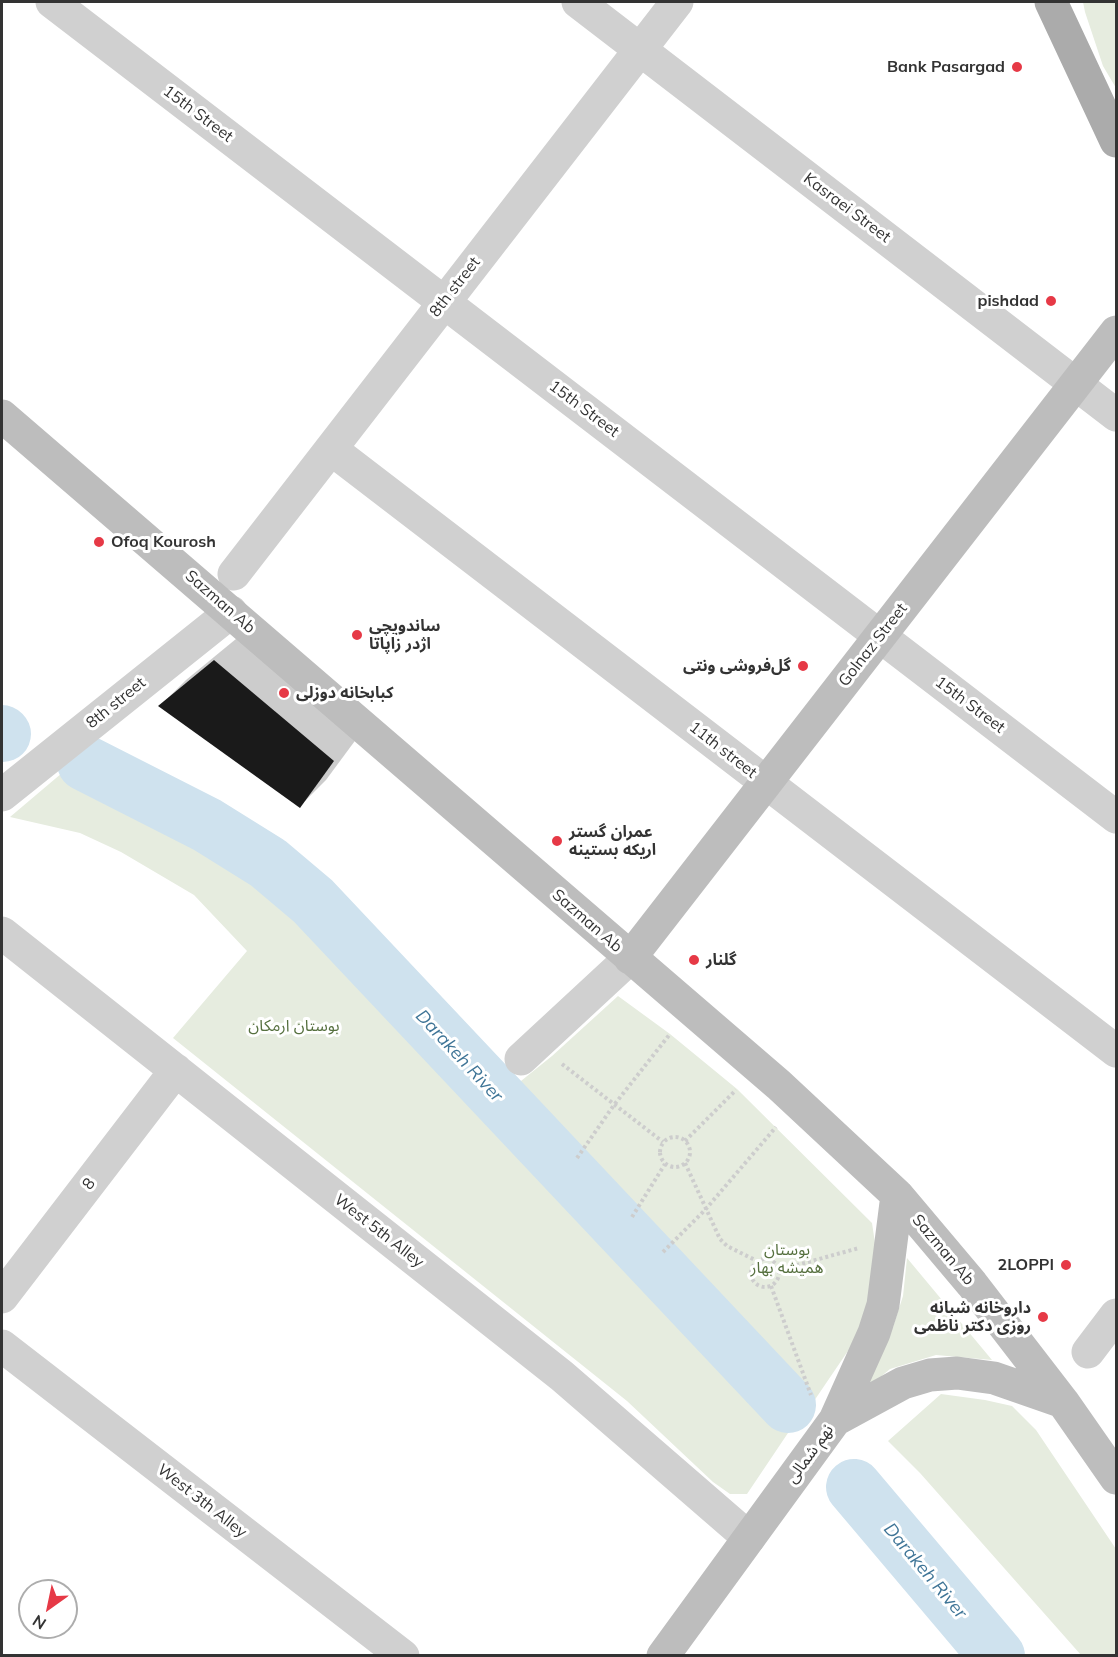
<!DOCTYPE html>
<meta charset="utf-8">
<style>
body{margin:0}
#map{position:relative;width:1118px;height:1657px;overflow:hidden;background:#fff;font-family:Mulish,sans-serif}
canvas{display:block}
.frame{position:absolute;inset:0;border:3px solid #333;pointer-events:none}
.north{position:absolute;left:18px;top:1579px;width:60px;height:60px;box-sizing:border-box;background:#fff;border:2px solid #adadad;border-radius:50%;rotate:213deg;font-size:16px;font-weight:700;line-height:24px;text-align:center;color:#333}
.north::after{content:'';display:block;margin:auto;width:21px;height:27px;background:#e63946;clip-path:polygon(50% 0,100% 100%,50% 72%,0 100%)}
</style>
<div id="map">
<canvas width="1118" height="1657"></canvas>
<div class="frame"></div>
<div class="north">N</div>
</div>
<script>
const c = document.querySelector('canvas').getContext('2d');
c.lineJoin = 'round';
function fill(path, color) { c.fillStyle = color; c.fill(path, 'evenodd'); }
const poly = rows => new Path2D(rows.map(r => 'M' + r).join(''));
function strokePath(path, color, width, dash) { c.strokeStyle = color; c.lineWidth = width; c.lineCap = dash ? 'butt' : 'round'; c.setLineDash(dash || []); c.stroke(path); }
function label(font, color, halo, rows, align = 'center') {
  c.font = font + ' Mulish,"Noto Sans Arabic",sans-serif'; c.lineWidth = 6; c.setLineDash([]); c.textBaseline = 'middle'; c.strokeStyle = halo; c.fillStyle = color; for (const [text, x, y, turn = 0] of rows) {
    c.save(); c.translate(x, y); c.rotate((+turn || 0) * Math.PI / 180); c.textAlign = isNaN(turn) ? turn : align; if (halo) c.strokeText(text, 0, 0); c.fillText(text, 0, 0); c.restore();
  }
}
const green = poly([
 [1083,2,1116,2,1116,88,1103,66,1085,12],
 [62,773,84,776,134,799,214,846,297,905,788,1433,747,1494,730,1494,713,1482,627,1401,173,1038,247,951,194,895,121,852,80,833,10,817],
 [618,996,670,1034,737,1089,872,1223,875,1243,874,1289,854,1342,814,1401,796,1395,511,1089,552,1056],
 [907,1258,992,1360,936,1355,890,1369,858,1396,893,1327,903,1296],
 [941,1394,985,1400,1012,1406,1036,1430,1116,1549,1116,1655,1081,1655,920,1473,888,1441]
]);
const shadow = poly([
 [242,634,360,734,326,780,300,806,160,706,186,680]
]);
const river = poly([
 [2,733,3,734],
 [85,763,207,825,268,863,313,901,788,1405],
 [854,1487,997,1656]
]);
const building = poly([
 [214,660,334,761,300,808,158,706]
]);
const path = poly([
 [562,1064,663,1142],
 '660 1152a15 15 0 1 1 30 0a15 15 0 1 1-30 0Z',
 [685,1141,736,1090],
 [577,1158,614,1105,670,1034],
 [685,1163,720,1239,727,1246,757,1261],
 [632,1217,665,1164],
 [663,1252,705,1210,776,1127],
 '751 1273a14 14 0 1 1 28 0a14 14 0 1 1-28 0Z',
 [779,1270,859,1248],
 [771,1286,811,1395]
]);
const street = poly([
 [52,2,1116,817],
 [578,2,1116,415],
 [331,449,1116,1051],
 [234,574,677,2],
 [2,795,231,612],
 [2,933,562,1376,749,1538],
 [521,1059,630,958],
 [2,1297,176,1070],
 [2,1346,403,1656],
 [1088,1352,1116,1315]
]);
const secondary = poly([
 [2,416,779,1085,897,1195,972,1284,1063,1402,1116,1478],
 [630,958,1116,332],
 [835,1420,874,1333,883,1305,897,1195],
 [663,1656,835,1420,903,1383,930,1375,957,1373,994,1378,1063,1402]
]);
const primary = poly([
 [1051,2,1116,141]
]);
const markers = [
 [1017,67,6,"#e63946"],
 [1051,301,6,"#e63946"],
 [99,542,6,"#e63946"],
 [357,635,6,"#e63946"],
 [803,666,6,"#e63946"],
 [284,693,6,"#e63946"],
 [557,841,6,"#e63946"],
 [694,960,6,"#e63946"],
 [1066,1265,6,"#e63946"],
 [1043,1317,6,"#e63946"]
];
const poiNames = [
 ["Bank Pasargad",1005,67],
 ["pishdad",1039,301],
 ["Ofoq Kourosh",111,542,"left"],
 ["ساندویچی",369,626,"left"],
 ["اژدر زاپاتا",369,644,"left"],
 ["گل‌فروشی ونتی",791,666],
 ["کبابخانه دوزلی",296,693,"left"],
 ["عمران گستر",569,832,"left"],
 ["اریکه بستینه",569,850,"left"],
 ["گلنار",706,960,"left"],
 ["2LOPPI",1054,1265],
 ["داروخانه شبانه",1031,1308],
 ["روزی دکتر ناظمی",1031,1326]
];
const streetNames = [
 ["15th Street",198,114,37],
 ["Kasraei Street",847,208,37],
 ["8th street",455,287,-52],
 ["15th Street",584,409,37],
 ["Sazman Ab",220,602,41],
 ["Golnaz Street",873,645,-52],
 ["8th street",116,703,-39],
 ["15th Street",970,705,37],
 ["11th street",723,750,38],
 ["Sazman Ab",587,921,41],
 ["8",89,1184,-53],
 ["West 5th Alley",379,1231,38],
 ["Sazman Ab",943,1250,50],
 ["نهم شمالی",810,1454,-54],
 ["West 3th Alley",202,1501,38]
];
const parkNames = [
 ["بوستان ارمکان",294,1026],
 ["بوستان",787,1250],
 ["همیشه بهار",787,1268]
];
const waterNames = [
 ["Darakeh River",459,1056,47],
 ["Darakeh River",925,1571,50]
];
fill(green, '#e6ecdf');
fill(shadow, '#0003');
strokePath(river, '#cfe2ee', 56);
fill(building, '#1a1a1a');
strokePath(path, '#cdcdcd', 4, [3, 3]);
strokePath(street, '#d0d0d0', 33);
strokePath(secondary, '#bdbdbd', 33);
strokePath(primary, '#ababab', 33);
for (const [x, y, r, color] of markers) { const dot = new Path2D(); dot.arc(x, y, r, 0, 2 * Math.PI); c.fillStyle = color; c.fill(dot); strokePath(dot, '#fff', 2); }
label('bold 16px', '#333', '#fff', poiNames, 'right');
label('16px', '#333', '#fff', streetNames);
label('16px', '#56703f', '#fff', parkNames);
label('italic 18px', '#3f7597', '#fff', waterNames);
</script>
